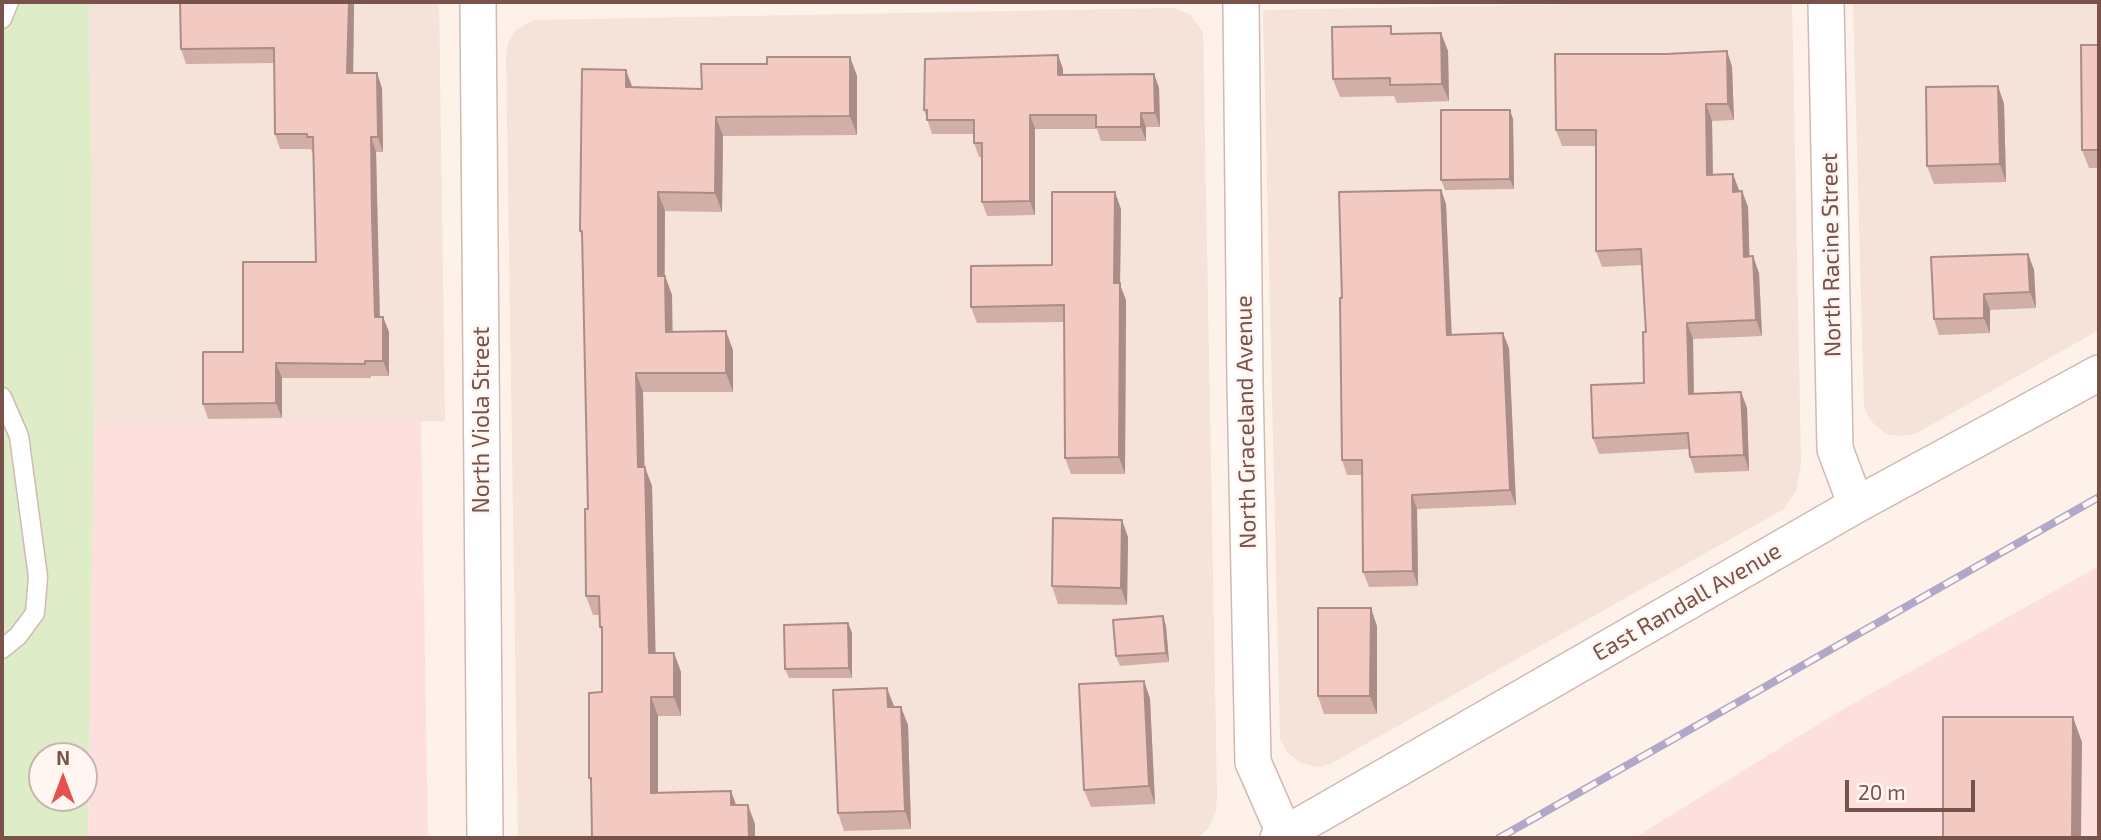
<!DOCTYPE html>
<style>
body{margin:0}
#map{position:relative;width:2101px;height:840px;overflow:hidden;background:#fdf1ea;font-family:"Exo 2",sans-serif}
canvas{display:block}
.frame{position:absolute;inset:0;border:4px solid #79524c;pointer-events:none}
.north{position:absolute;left:28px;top:742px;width:70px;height:70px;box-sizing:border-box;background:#fff6f1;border:2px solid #c9b4af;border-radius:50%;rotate:0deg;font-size:19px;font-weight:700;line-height:28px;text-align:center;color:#79524c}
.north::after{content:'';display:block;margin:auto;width:24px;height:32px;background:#e7504f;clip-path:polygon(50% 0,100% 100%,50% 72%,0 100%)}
.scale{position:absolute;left:1845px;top:780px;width:130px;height:32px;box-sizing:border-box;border:4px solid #79524c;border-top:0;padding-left:9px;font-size:21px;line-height:24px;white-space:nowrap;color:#79524c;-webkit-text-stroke:5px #fff6f1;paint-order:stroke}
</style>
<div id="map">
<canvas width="2101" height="840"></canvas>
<div class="frame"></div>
<div class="north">N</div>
<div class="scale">20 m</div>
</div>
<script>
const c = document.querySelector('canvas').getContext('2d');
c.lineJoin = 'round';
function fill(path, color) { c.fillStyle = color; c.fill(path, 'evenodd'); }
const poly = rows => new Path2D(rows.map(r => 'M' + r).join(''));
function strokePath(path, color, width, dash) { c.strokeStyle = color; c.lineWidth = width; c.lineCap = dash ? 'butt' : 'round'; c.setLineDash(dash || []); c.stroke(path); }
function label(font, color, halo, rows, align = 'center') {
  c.font = font + ' "Exo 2",sans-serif'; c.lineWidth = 5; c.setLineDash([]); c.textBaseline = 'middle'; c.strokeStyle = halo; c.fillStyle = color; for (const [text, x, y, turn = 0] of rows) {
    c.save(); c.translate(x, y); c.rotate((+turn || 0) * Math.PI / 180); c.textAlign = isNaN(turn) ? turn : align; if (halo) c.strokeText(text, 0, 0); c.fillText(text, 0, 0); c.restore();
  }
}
const residential = poly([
 [89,2,439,2,445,421,94,424],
 [1684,2,1792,2,1801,463,1797,489,1784,509,1330,764,1318,767,1301,763,1287,752,1280,739,1263,10],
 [1853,2,2099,2,2099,330,1915,434,1900,436,1886,434,1871,421,1864,407],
 [1173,8,1190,14,1203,32,1217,793,1216,811,1209,827,1198,838,518,838,506,53,509,41,515,31,534,20]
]);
const commercial = poly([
 [421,421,428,838,88,838,94,424],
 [2099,566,2099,838,1634,838,1840,711]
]);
const green = poly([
 [2,2,89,2,94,424,88,838,2,838],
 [42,756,84,756,84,798,42,798]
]);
const lane = poly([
 [2,19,9,2],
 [2,397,19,436,38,577,35,613,18,636,2,649]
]);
const street = poly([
 [478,2,485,838],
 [1241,2,1245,383,1253,762,1285,835],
 [1826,2,1835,449,1856,505],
 [1278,838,1856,505,2099,373]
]);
const rail = poly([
 [1499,838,2099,497]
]);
const wall = poly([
 [354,2,353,73,382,88,383,152,376,152,378,231,380,317,383,317,389,332,389,376,371,376,371,378,282,378,282,418,208,419,203,404,243,352,316,262,313,152,312,152,311,149,280,149,275,134,274,63,186,64,181,49],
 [1441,33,1448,51,1449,101,1397,103,1394,96,1340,97,1333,79,1394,34],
 [2099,45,2099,168,2089,168,2082,150],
 [1727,51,1732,67,1734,120,1712,121,1713,174,1733,174,1739,192,1742,191,1748,207,1749,257,1759,273,1762,336,1693,339,1694,394,1741,392,1747,408,1749,471,1695,473,1690,457,1689,449,1599,454,1593,438,1644,383,1646,332,1642,265,1602,267,1596,251,1596,146,1562,146,1556,130],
 [1058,55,1063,69,1063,75,1154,74,1159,88,1160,127,1146,127,1146,141,1101,141,1097,129,1035,129,1035,215,987,216,982,202,982,157,979,157,974,143,974,134,932,134,924,110],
 [850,57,857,76,857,135,723,136,722,212,665,211,665,276,672,295,672,332,733,350,733,392,643,392,644,467,652,486,655,653,674,653,681,672,681,716,658,716,658,792,736,805,755,824,755,838,592,838,591,784,589,778,602,692,602,633,600,627,600,615,593,615,586,596,588,509,582,237,580,231,626,70,632,87,702,89,767,64],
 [1998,86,2004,104,2006,182,1934,184,1927,166],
 [1513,119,1514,189,1445,190,1441,180],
 [1441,190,1446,204,1452,335,1509,348,1516,505,1417,509,1418,586,1369,587,1363,572,1362,475,1347,475,1342,460,1342,298],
 [1121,209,1120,285,1126,300,1125,474,1071,474,1065,458,1064,322,977,323,971,307,1052,265],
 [2028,254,2034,270,2036,308,1990,310,1990,333,1939,335,1934,319],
 [1128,537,1127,605,1058,604,1052,586],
 [848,623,852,633,852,678,789,678,785,669],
 [1166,626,1169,662,1120,666,1116,656],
 [1377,626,1377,714,1324,714,1318,696],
 [1144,681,1150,699,1155,804,1091,807,1084,790],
 [894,706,908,725,911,829,844,831,838,813]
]);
const shadedWall = poly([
 [349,2,354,2,353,88,347,73],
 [1441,33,1448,51,1449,101,1442,84],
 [1727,51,1732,67,1734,120,1728,104],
 [1058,55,1063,69,1063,89,1058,75],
 [850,57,857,76,857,135,850,116],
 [626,70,633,89,626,87],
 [377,73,382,88,383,152,378,137],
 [1154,74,1159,88,1160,127,1155,113],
 [1998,86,2004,104,2006,182,2000,164],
 [1706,104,1712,121,1713,191,1707,175],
 [1510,110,1513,119,1514,189,1510,179],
 [1141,113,1146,127,1146,141,1141,127],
 [1030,115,1035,129,1035,215,1030,201],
 [716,117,723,136,722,212,715,193],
 [371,137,376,152,380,332,375,317],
 [1733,174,1739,190,1739,208,1733,192],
 [1441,190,1446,204,1452,350,1447,335],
 [1742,191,1748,207,1750,273,1744,257],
 [658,192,665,211,664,295,658,276],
 [1115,192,1121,209,1120,285,1126,300,1125,474,1119,457,1114,283],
 [2028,254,2034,270,2036,308,2030,292],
 [1753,256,1759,273,1762,336,1756,320],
 [665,276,672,295,673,351,666,332],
 [1984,294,1990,310,1990,333,1984,318],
 [383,317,389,332,389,376,383,361],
 [1687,323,1693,339,1694,411,1689,394],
 [726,331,733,350,733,392,726,373],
 [1503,333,1509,348,1516,505,1510,490],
 [276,363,282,378,282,418,276,403],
 [636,373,643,392,645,486,638,467],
 [1741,392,1747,408,1749,471,1744,455],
 [645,467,652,486,656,672,649,653],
 [1412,495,1417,509,1418,586,1413,571],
 [1122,520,1128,537,1127,605,1121,588],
 [1371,608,1377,626,1377,714,1370,696],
 [1163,616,1166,626,1169,662,1166,653],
 [848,623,852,633,852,678,849,668],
 [674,653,681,672,681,716,674,697],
 [1144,681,1150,699,1155,804,1149,786],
 [887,688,894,706,894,725,888,707],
 [651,697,658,716,658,812,651,793],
 [901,707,908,725,911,829,905,811],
 [2073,717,2082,742,2081,838,2072,838],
 [731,791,738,810,731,805],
 [748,805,755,824,755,838,749,838]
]);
const building = poly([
 [180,2,349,2,347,73,377,73,378,137,371,137,372,216,375,317,383,317,383,361,365,361,365,364,276,363,276,403,203,404,203,352,243,352,243,262,316,262,313,137,307,137,307,134,275,134,274,48,181,49,180,2],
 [1391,26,1391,34,1441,33,1442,84,1390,85,1390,78,1333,79,1332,27,1391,26],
 [2081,45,2099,45,2099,150,2082,150,2081,45],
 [1727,51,1728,104,1706,104,1707,175,1733,174,1733,192,1742,191,1744,257,1753,256,1756,320,1687,323,1689,394,1741,392,1744,455,1690,457,1688,433,1593,438,1591,385,1644,383,1643,332,1646,332,1641,249,1596,251,1596,130,1556,130,1555,54,1666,54,1727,51],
 [1058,55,1058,75,1154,74,1155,113,1141,113,1141,127,1096,127,1096,115,1030,115,1030,201,982,202,982,143,974,143,974,120,927,120,927,110,924,110,925,59,1058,55],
 [767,57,850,57,850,116,716,117,715,193,658,192,658,276,665,276,666,332,726,331,726,373,636,373,638,467,645,467,649,653,674,653,674,697,651,697,651,793,731,791,731,805,748,805,749,838,592,838,591,778,589,778,589,693,602,692,602,627,600,627,599,596,586,596,585,509,588,509,582,231,580,231,582,69,626,70,626,87,702,89,701,64,767,64,767,57],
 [1998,86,2000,164,1927,166,1926,87,1998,86],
 [1441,110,1510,110,1510,179,1441,180,1441,110],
 [1441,190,1447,335,1503,333,1510,490,1412,495,1413,571,1363,572,1362,460,1342,460,1340,298,1342,298,1339,192,1441,190],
 [1052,192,1115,192,1114,283,1120,283,1119,457,1065,458,1064,305,971,307,971,266,1052,265,1052,192],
 [2028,254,2030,292,1984,294,1984,318,1934,319,1931,257,2028,254],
 [1053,518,1122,520,1121,588,1052,586,1053,518],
 [1318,608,1371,608,1370,696,1318,696,1318,608],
 [1163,616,1166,653,1116,656,1113,620,1163,616],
 [848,623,849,668,785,669,784,625,848,623],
 [1144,681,1149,786,1084,790,1079,684,1144,681],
 [887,688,888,707,901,707,905,811,838,813,833,690,887,688],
 [1943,717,2073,717,2072,838,1943,838,1943,717]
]);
const streetNames = [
 ["North Racine Street",1831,255,-91],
 ["North Viola Street",481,420,-90],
 ["North Graceland Avenue",1246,422,-91],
 ["East Randall Avenue",1687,602,-30]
];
fill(residential, '#f5e2d8');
fill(commercial, '#fde0de');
fill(green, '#deecc7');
strokePath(lane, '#d2b9b1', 21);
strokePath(street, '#d2b9b1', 38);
strokePath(lane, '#fff', 18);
strokePath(street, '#fff', 35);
strokePath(rail, '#b1a7c8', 8);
strokePath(rail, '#fff6f1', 5, [16]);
fill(wall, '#d1aea6');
fill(shadedWall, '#aa8d87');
fill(building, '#f3cac1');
strokePath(building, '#aa8d87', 2);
label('23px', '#79524c', '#fff6f1', streetNames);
</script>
